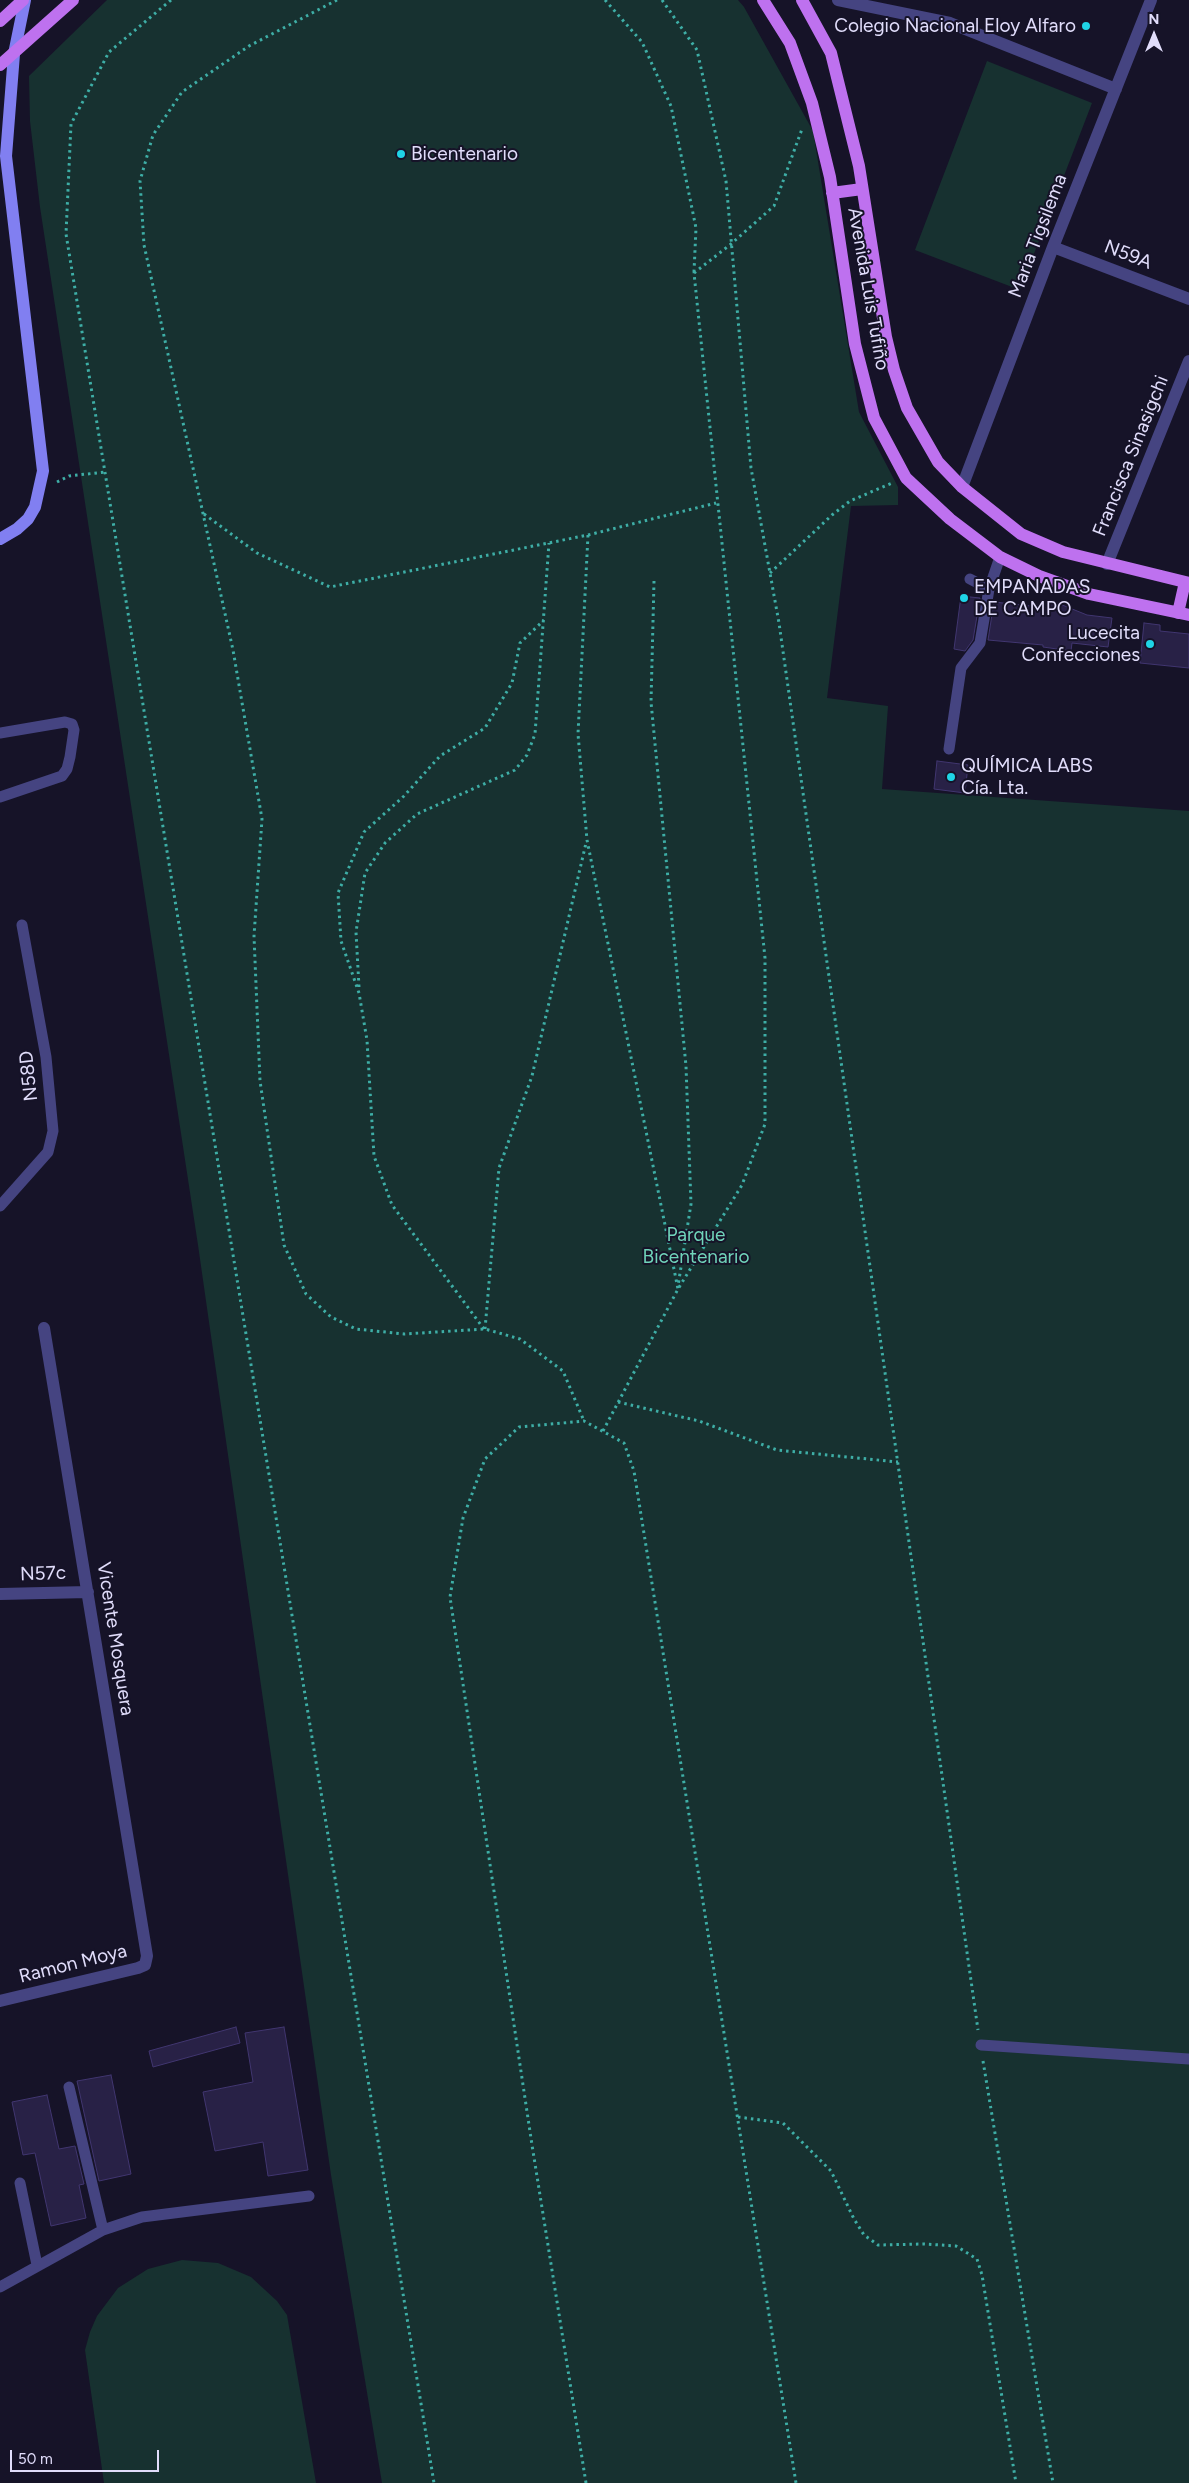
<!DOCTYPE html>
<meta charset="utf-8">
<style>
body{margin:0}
#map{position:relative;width:1189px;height:2483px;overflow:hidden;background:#161328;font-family:Figtree,sans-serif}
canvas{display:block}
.north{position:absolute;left:1129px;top:10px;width:50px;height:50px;-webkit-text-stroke:4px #161328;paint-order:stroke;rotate:0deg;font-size:14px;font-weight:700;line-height:20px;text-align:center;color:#e1ddfb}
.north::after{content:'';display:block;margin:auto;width:18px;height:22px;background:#e1ddfb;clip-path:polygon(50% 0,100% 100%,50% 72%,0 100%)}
.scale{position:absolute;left:10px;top:2450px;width:149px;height:22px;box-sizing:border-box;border:2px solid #e1ddfb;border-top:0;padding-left:6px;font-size:15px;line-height:18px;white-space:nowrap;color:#e1ddfb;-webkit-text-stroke:4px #161328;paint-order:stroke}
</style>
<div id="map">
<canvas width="1189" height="2483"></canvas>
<div class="north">N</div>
<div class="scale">50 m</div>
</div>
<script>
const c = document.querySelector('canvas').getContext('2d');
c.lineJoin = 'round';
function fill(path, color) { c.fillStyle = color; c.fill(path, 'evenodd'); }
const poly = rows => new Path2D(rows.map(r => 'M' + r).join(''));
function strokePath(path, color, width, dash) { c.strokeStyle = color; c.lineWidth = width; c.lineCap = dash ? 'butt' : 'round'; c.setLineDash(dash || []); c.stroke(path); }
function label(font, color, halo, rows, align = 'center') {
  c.font = font + ' Figtree,sans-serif'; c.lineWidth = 4; c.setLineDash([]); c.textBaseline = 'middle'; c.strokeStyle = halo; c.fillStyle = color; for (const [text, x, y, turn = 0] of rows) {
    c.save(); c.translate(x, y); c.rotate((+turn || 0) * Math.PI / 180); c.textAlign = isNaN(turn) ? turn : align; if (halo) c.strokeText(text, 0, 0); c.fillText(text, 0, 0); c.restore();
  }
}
const green = poly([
 [107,0,738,0,744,7,813,131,859,412,898,487,898,505,851,506,827,698,888,706,882,789,1189,811,1189,2483,382,2483,331,2175,198,1245,40,207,30,121,29,76],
 [987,61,1092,103,1020,290,915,250],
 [182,2260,218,2263,251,2277,277,2301,287,2315,316,2483,104,2483,85,2350,90,2332,97,2316,118,2288,148,2269]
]);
const building = poly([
 [961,596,980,598,973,640,965,651,954,649,961,596],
 [1050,600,1087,615,1112,618,1108,647,1072,643,1071,651,1043,647,1043,645,988,640,994,602,1049,608,1050,600],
 [1144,623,1160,625,1160,631,1189,634,1189,668,1140,663,1144,623],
 [937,761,968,765,965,793,934,789,937,761],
 [236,2027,240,2043,153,2067,149,2051,236,2027],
 [284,2027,308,2170,268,2176,263,2142,215,2151,203,2092,253,2082,245,2033,284,2027],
 [111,2075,131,2174,99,2181,77,2081,111,2075],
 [47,2095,59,2149,75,2146,84,2184,79,2185,86,2218,51,2226,35,2153,23,2155,12,2102,47,2095]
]);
const path = poly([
 [171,0,109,52,71,124,66,234,434,2483],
 [337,0,249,46,182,92,153,135,140,181,144,245,233,650,262,819,254,936,260,1081,284,1245,306,1294,331,1317,356,1329,404,1334,485,1329,520,1339,563,1371,584,1421],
 [605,0,642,42,671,106,696,228,694,272],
 [662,0,697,50,726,181,751,468,779,623,978,2030],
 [57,482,69,476,105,472],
 [204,514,257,553,330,587,588,535,716,503],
 [588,535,578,734,587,840,678,1289],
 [770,573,832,515,850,501,892,483],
 [654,581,651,702,686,1066,691,1204,678,1286],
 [359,987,356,932,365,873,385,843,417,814,515,770,527,755,535,734,549,543],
 [484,1329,392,1205,374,1156,367,1040,359,993,341,941,338,893,364,832,404,796,440,756,485,728,512,683,520,643,544,620],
 [485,1329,499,1168,532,1076,586,843],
 [618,1402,699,1421,777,1450,898,1462],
 [603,1431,678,1289,742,1185,765,1124,765,958,694,273,731,244,774,206,802,129],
 [983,2061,1053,2483],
 [738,2117,783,2123,831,2171,854,2219,864,2235,878,2245,924,2244,956,2246,977,2259,982,2275,1016,2483],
 [586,2483,532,2145,450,1597,463,1518,485,1459,519,1427,584,1421,624,1443,634,1471,796,2483]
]);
const lane = poly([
 [970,579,989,589],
 [0,733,65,722,72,724,74,730,70,757,67,769,62,776,0,797],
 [949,749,961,668,980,643,989,589,1000,557],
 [0,1206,48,1152,53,1131,46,1057,22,925],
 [981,2045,1189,2059],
 [69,2087,103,2230],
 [20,2183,37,2265],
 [0,2287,103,2230,142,2217,309,2196]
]);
const street = poly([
 [838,0,950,23,1116,89],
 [1053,247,1189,299],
 [962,487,1053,247,1151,0],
 [1107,564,1189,361],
 [0,1594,88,1592],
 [0,2001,138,1968,145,1965,147,1956,44,1328]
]);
const secondary = poly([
 [0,539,17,529,28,519,35,507,43,471,6,156,14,54,25,0]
]);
const primary = poly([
 [763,0,790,43,812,103,830,177,855,344,874,418,906,478,950,519,1000,557,1039,576,1089,594,1189,615],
 [802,0,831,53,859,166,886,337,894,370,907,408,938,462,962,487,1021,534,1063,552,1189,583],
 [0,21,23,0],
 [0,65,73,0],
 [832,193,862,189],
 [1178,613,1185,582]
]);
const markers = [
 [1086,26,5,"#1fd4e6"],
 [401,154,5,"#1fd4e6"],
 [964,598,5,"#1fd4e6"],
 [1150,644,5,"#1fd4e6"],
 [951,777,5,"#1fd4e6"]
];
const poiNames = [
 ["Colegio Nacional Eloy Alfaro",1076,26,"right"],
 ["Bicentenario",411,154],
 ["EMPANADAS",974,587],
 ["DE CAMPO",974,609],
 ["Lucecita",1140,633,"right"],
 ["Confecciones",1140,655,"right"],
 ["QUÍMICA LABS",961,766],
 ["Cía. Lta.",961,788]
];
const streetNames = [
 ["Maria Tigsilema",1038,236,-69],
 ["N59A",1128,255,21],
 ["Avenida Luis Tufiño",868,289,80],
 ["Francisca Sinasigchi",1131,456,-68],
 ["N58D",29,1076,-96],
 ["N57c",43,1574,-2],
 ["Vicente Mosquera",115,1639,81],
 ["Ramon Moya",73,1964,-14]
];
const parkNames = [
 ["Parque",696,1235],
 ["Bicentenario",696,1257]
];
fill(green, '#173130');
fill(building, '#282146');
strokePath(building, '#413670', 1);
strokePath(path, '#3eaea6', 3, [2.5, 4]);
strokePath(lane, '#454481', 11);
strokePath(street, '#454481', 12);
strokePath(secondary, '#817ff1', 12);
strokePath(primary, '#be71ef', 12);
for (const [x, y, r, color] of markers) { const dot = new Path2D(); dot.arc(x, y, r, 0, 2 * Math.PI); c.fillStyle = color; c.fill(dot); strokePath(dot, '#161328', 2); }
label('19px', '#e1ddfb', '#161328', poiNames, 'left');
label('19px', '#e1ddfb', '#161328', streetNames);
label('19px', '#70d4ba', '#161328', parkNames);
</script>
